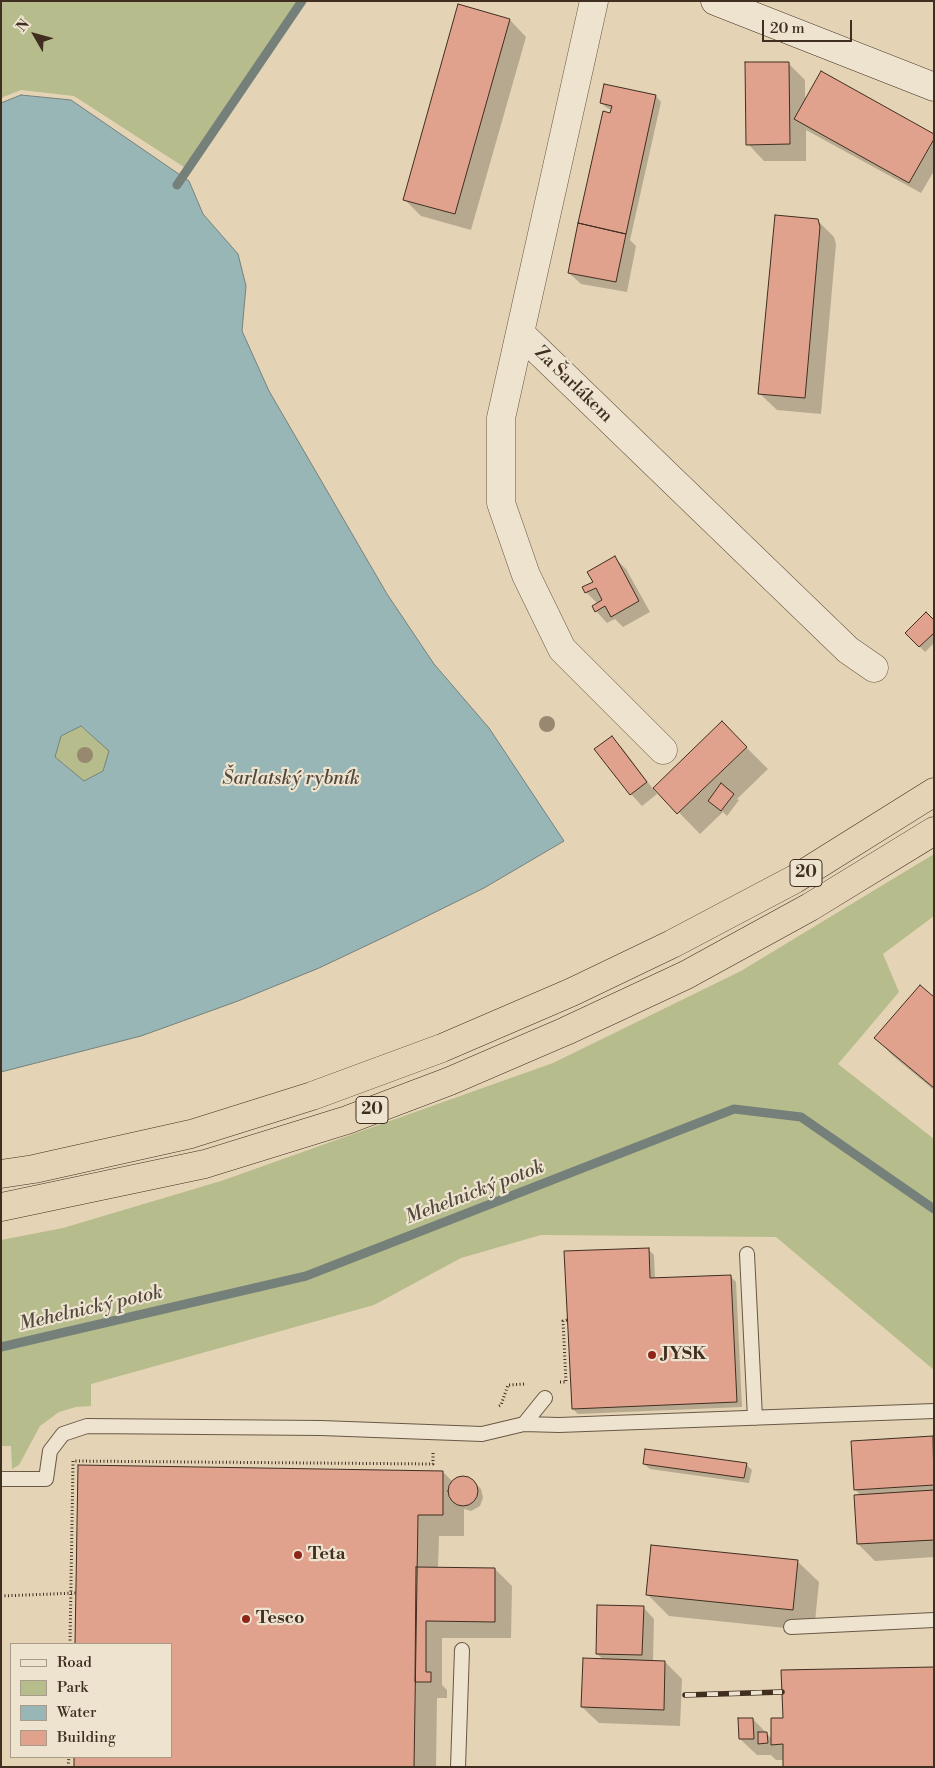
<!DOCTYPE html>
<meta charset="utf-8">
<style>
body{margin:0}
#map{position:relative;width:935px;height:1768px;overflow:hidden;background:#e4d4b5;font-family:"Libre Bodoni",serif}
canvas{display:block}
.frame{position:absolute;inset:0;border:2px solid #402e20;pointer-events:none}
.legend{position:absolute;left:10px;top:1643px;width:162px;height:115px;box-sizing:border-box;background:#ede3cf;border:1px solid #a89b89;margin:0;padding:6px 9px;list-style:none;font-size:15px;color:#402e20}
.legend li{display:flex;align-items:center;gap:10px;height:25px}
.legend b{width:25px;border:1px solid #a89b89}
.north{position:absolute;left:10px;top:10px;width:50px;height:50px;-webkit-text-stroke:4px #ede3cf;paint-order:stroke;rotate:308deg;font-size:14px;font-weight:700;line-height:20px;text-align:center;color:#402e20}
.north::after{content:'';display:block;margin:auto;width:18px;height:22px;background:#402e20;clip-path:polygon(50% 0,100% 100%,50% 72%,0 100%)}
.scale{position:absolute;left:762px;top:20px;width:90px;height:22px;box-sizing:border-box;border:2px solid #402e20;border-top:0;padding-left:6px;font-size:15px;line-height:18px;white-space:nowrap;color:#402e20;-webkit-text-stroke:4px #ede3cf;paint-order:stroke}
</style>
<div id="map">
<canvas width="935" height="1768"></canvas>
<div class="frame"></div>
<ul class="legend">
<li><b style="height:6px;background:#ede3cf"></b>Road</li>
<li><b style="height:14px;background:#b6bc8c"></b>Park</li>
<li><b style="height:14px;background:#99b6b7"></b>Water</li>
<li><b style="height:14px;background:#e0a18d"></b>Building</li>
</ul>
<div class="north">N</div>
<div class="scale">20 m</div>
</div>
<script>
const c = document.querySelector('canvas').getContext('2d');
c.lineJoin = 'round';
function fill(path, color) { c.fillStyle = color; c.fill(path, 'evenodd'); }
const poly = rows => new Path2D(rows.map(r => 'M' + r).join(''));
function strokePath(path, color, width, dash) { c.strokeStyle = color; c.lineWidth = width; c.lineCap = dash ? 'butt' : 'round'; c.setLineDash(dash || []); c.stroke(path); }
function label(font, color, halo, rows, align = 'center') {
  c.font = font + ' "Libre Bodoni",serif'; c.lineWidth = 4.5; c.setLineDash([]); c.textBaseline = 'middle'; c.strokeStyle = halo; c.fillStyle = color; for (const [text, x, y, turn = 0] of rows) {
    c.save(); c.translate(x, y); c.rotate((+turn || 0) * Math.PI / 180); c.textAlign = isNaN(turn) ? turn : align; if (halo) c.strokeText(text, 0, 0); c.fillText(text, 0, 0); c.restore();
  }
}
const green = poly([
 [1,1,298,1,187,169,74,96,21,90,1,98],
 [80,726,110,751,103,771,84,781,55,757,61,736],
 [934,854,934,916,883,954,899,992,838,1064,934,1139,934,1370,776,1237,541,1235,461,1258,374,1305,91,1384,91,1406,76,1407,59,1412,40,1426,19,1465,12,1469,11,1446,1,1446,1,1240,63,1228,221,1181,553,1063,741,971]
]);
const water = poly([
 [21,95,71,100,189,181,203,214,238,254,246,286,242,331,269,391,387,594,434,664,489,728,564,841,484,888,395,932,319,968,238,1001,141,1036,1,1072,1,103,21,95],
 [81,726,109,751,103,771,84,781,55,757,61,736,81,726]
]);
const shadow = poly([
 [510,20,526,37,471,230,421,216,404,199],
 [788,63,805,80,805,101,934,135,934,171,921,193,806,130,806,161,764,161,748,144],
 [656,96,661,102,630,240,636,246,627,292,581,284,569,273,612,110,607,108,601,103],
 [817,220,834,237,836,244,821,414,777,410,760,394],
 [615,558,626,569,650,612,623,627,615,619,607,623,596,611,594,607,598,604,586,592],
 [934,622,934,643,925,652,906,633],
 [722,723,768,769,737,799,739,800,727,816,723,812,700,834,655,788,654,790,657,794,642,806,631,794,612,737,623,749,653,789],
 [934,999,934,1090,892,1055,876,1038],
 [648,1249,654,1255,655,1280,730,1276,736,1282,742,1407,578,1414,573,1409],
 [933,1437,934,1557,875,1561,858,1544,861,1496,855,1489],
 [644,1464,746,1464,752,1470,749,1483,650,1469],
 [79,1467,443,1472,454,1483,458,1479,467,1478,475,1483,481,1489,483,1498,480,1506,471,1511,464,1509,464,1536,439,1536,438,1568,495,1569,512,1586,511,1638,442,1638,442,1685,447,1690,447,1698,437,1698,436,1767,75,1767,75,1757,171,1757,171,1644,77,1644],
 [797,1561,819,1582,814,1631,669,1616,648,1595],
 [643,1607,654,1619,653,1662,665,1662,682,1679,680,1726,599,1723,582,1707,604,1660,597,1654],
 [753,1719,772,1739,784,1719,785,1760,776,1760,771,1755,757,1755,740,1739]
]);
const stream = poly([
 [177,185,302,1],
 [1,1347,306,1276,734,1109,801,1117,934,1209]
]);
const building = poly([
 [458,4,510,19,455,214,403,200,458,4],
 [745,62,789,62,790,144,746,145,745,62],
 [821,71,934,134,934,139,909,183,794,119,821,71],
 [604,84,656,95,626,234,578,223,603,111,610,113,612,106,600,103,604,84],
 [775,215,818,219,820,227,805,398,758,394,775,215],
 [578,223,626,234,616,282,568,273,578,223],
 [615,556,639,601,611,617,605,606,595,612,592,606,602,600,596,588,585,593,582,587,593,582,587,572,615,556],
 [926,612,934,620,934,633,919,647,905,633,926,612],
 [722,721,747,747,677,814,653,788,722,721],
 [612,736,647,782,630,795,594,749,612,736],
 [721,783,734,794,721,811,708,801,721,783],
 [920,985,934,997,934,1088,874,1038,920,985],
 [649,1248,650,1278,731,1275,737,1402,572,1409,564,1251,649,1248],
 [933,1436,934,1485,854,1490,851,1441,933,1436],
 [645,1449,747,1463,744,1478,643,1464,645,1449],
 [78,1465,443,1471,443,1515,418,1515,414,1767,74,1767,74,1757,171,1757,171,1644,75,1644,78,1465],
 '448 1491a15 15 0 1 1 30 0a15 15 0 1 1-30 0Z',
 [934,1490,934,1540,857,1544,854,1495,934,1490],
 [651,1545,798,1560,793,1610,646,1595,651,1545],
 [416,1567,495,1568,495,1622,426,1621,426,1672,431,1672,431,1682,415,1682,416,1567],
 [597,1605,644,1606,642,1655,596,1654,597,1605],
 [583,1658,665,1661,664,1710,581,1707,583,1658],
 [934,1667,934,1767,783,1767,783,1744,771,1745,771,1718,783,1718,781,1670,934,1667],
 [738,1718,753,1718,754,1739,739,1739,738,1718],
 [758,1732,767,1732,768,1743,758,1744,758,1732]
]);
const path = poly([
 [560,1382,566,1382,563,1321,567,1320],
 [499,1406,501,1405,508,1385,526,1384],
 [1,1596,76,1593],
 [70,1644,73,1461,433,1464,433,1453],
 [68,1767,69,1757]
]);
const lane = poly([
 [747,1254,755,1418],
 [524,1424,559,1425,934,1411],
 [1,1479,46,1479,50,1451,63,1434,87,1426,321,1428,482,1434,524,1424,545,1398],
 [791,1627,934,1620],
 [458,1767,462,1650]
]);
const street = poly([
 [594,1,501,418,501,503,526,575,562,649,663,750],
 [521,334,848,650,874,668]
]);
const secondary = poly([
 [715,1,934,87]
]);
const highway = poly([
 [1,1174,34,1169,191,1134,312,1096,442,1048,572,992,672,944,795,879,934,792],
 [1,1207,205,1164,347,1120,450,1081,566,1031,686,975,810,907,934,831]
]);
const rail = poly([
 [685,1695,782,1692]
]);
const trees = [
 [547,724],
 [85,755]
];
const markers = [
 [652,1355,5,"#8f2418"],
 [298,1555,5,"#8f2418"],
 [246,1619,5,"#8f2418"]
];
const shields = [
 [806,873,32],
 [372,1110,32]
];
const shieldNames = [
 ["20",806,873],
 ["20",372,1110]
];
const streetNames = [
 ["Za Šarlákem",573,385,44]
];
const poiNames = [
 ["JYSK",662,1355],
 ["Teta",308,1555],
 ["Tesco",256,1619]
];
const waterNames = [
 ["Šarlatský rybník",291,779],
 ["Mehelnický potok",475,1193,-21],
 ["Mehelnický potok",91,1309,-13]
];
fill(green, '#b6bc8c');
fill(water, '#99b6b7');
strokePath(water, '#75807b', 1);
fill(shadow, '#0003');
strokePath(stream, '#75807b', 9);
fill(building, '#e0a18d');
strokePath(building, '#402e20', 1);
strokePath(lane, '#695845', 16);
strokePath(street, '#695845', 29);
strokePath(secondary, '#402e20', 29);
strokePath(highway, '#402e20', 29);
strokePath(path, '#402e20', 3, [1, 2.5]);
strokePath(lane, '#ede3cf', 14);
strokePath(street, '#ede3cf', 28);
strokePath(secondary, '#ede3cf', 28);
strokePath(highway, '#e4d4b5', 28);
strokePath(rail, '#402e20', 5.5);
strokePath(rail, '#ede3cf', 4, [11]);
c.fillStyle = '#97886f';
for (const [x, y] of trees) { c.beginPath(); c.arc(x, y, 8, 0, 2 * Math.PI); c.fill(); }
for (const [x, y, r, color] of markers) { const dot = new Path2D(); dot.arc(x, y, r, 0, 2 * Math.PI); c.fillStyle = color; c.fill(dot); strokePath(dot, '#ede3cf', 2); }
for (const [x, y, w] of shields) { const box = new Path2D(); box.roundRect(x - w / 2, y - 13.5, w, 27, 4); c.fillStyle = '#ede3cf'; c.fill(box); strokePath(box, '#402e20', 1); }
label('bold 16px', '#402e20', null, shieldNames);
label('18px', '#402e20', '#ede3cf', streetNames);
label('bold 18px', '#402e20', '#ede3cf', poiNames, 'left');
label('italic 19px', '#52493e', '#ede3cf', waterNames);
</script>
